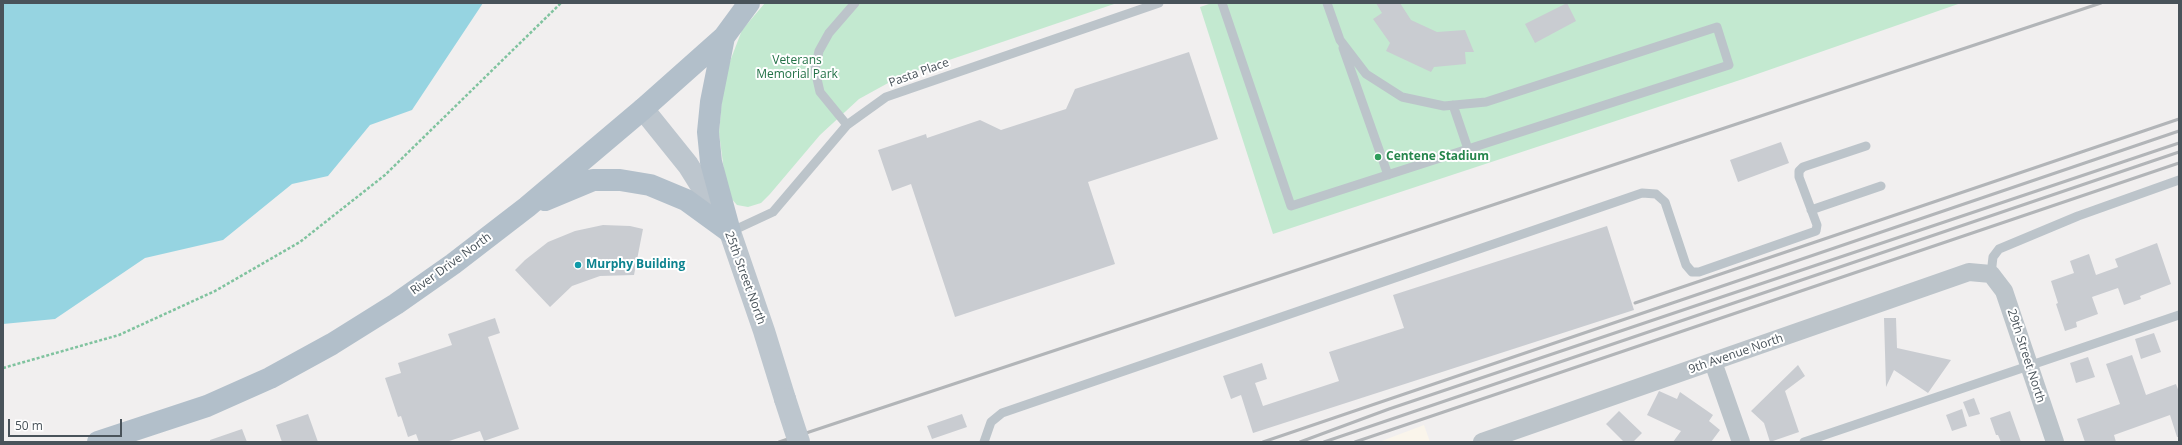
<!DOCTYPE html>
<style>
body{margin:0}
#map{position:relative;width:2182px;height:445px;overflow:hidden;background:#f1efef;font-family:"Open Sans",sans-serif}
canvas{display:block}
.frame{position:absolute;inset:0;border:4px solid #49535a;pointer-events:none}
.scale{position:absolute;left:8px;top:419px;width:114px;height:18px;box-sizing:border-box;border:2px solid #49535a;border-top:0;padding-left:5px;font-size:12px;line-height:14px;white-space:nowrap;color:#49535a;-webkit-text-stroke:3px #fff;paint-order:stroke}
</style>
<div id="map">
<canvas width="2182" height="445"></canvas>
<div class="frame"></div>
<div class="scale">50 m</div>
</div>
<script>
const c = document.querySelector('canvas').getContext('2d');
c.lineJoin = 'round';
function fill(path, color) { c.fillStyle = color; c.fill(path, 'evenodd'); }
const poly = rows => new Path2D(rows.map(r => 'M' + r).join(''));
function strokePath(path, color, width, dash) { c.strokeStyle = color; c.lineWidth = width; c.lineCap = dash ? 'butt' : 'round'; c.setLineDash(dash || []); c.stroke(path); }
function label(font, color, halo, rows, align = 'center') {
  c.font = font + ' "Open Sans",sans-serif'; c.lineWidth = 4; c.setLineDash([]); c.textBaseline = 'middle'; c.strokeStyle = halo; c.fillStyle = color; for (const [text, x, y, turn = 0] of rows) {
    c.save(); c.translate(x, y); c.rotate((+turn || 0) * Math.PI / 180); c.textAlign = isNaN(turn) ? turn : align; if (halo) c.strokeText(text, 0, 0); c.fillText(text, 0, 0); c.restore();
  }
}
const commercial = poly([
 [1424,425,1430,442,1379,442]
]);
const green = poly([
 [765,3,1117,3,899,77,859,99,820,135,770,194,761,203,748,207,737,205,730,197,726,186,719,133,724,77,742,30],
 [1212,3,1961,3,1743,79,1273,234,1200,7]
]);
const water = poly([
 [3,3,483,3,412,110,370,125,328,176,292,184,223,240,145,258,55,319,3,324]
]);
const building = poly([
 [1376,3,1400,3,1411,20,1437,32,1465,30,1474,52,1465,52,1466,64,1434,67,1431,72,1386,51,1390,43,1373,19,1382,13],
 [1567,3,1576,21,1535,43,1525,24],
 [1189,52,1218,139,1088,182,1115,264,955,317,911,184,892,191,878,150,926,134,927,138,980,120,1001,130,1066,109,1075,89],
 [1781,142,1789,163,1738,182,1730,160],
 [603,225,630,226,643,229,634,275,600,276,572,286,550,307,515,270,525,260,548,242,575,231],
 [1607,226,1634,310,1253,433,1241,395,1231,399,1223,376,1262,363,1267,379,1255,383,1263,406,1339,381,1329,352,1404,328,1393,295],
 [2157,243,2171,284,2140,296,2141,299,2124,305,2118,288,2092,297,2098,314,2076,322,2077,327,2065,331,2056,304,2058,303,2051,281,2074,273,2070,261,2089,254,2096,275,2118,267,2115,259],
 [495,318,500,333,488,337,519,429,484,441,480,431,446,442,419,442,416,434,408,437,401,416,398,417,385,378,401,373,398,363,452,345,448,334],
 [1884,318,1896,318,1897,348,1951,360,1928,393,1894,370,1886,387],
 [2154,333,2161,352,2141,359,2135,339],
 [2132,355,2146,395,2176,384,2179,392,2179,437,2177,437,2170,415,2114,435,2116,442,2085,442,2077,419,2120,404,2106,364],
 [2088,357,2095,377,2076,383,2070,363],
 [1798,365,1805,376,1785,391,1799,432,1770,442,1764,423,1751,411],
 [1659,391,1677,399,1680,392,1713,415,1709,421,1720,430,1711,442,1673,442,1681,431,1647,415],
 [1974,398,1980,414,1969,417,1963,402],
 [1962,409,1967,426,1952,431,1946,415],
 [1619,411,1642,433,1633,442,1624,442,1606,424],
 [2010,411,2021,442,2001,442,1998,435,1996,435,1990,418],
 [308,414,318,442,282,442,276,425],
 [962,414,967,427,932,439,927,426],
 [242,429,247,442,210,442,210,440]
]);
const path = poly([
 [3,368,119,335,215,291,300,242,385,175,561,3]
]);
const lane = poly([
 [1222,3,1291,206,1729,65,1717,27,1486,102,1444,106,1402,97,1366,74,1340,40,1327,3],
 [1343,48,1388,175],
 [1453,105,1468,149],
 [847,125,820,92,815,70,819,51,829,33,855,3],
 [1811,210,1881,186],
 [730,232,773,212,847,125,886,97,1159,3],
 [1991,274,1993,257,1999,249,2078,216,2179,180],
 [984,442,991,422,1002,413,1642,193,1656,194,1665,202,1686,265,1692,272,1699,272,1816,231,1817,225,1799,177,1799,171,1803,167,1866,146],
 [1804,442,2179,315]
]);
const street = poly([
 [1713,362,1741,442],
 [1482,442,1969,272,1991,274,2004,291,2055,442]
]);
const secondary = poly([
 [643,109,688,165,730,232,764,331,785,399]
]);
const primary = poly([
 [724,37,711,102,708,132,711,162,730,232],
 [545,200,593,180,620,180,650,185,686,200,730,232],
 [98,442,207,406,270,378,332,344,396,304,453,264,527,207,643,109,724,37,749,3]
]);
const rail = poly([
 [1635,303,2179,119],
 [779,442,2101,3],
 [1263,442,2179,131],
 [1300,442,1389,409,2179,143],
 [1324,442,2179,152],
 [1355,442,2179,163]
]);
const secondaryBridge = poly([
 [785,399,799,442]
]);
const markers = [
 [1378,157,4,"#2e9e5b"],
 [578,265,4,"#0f9aa8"]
];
const parkNames = [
 ["Veterans",797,61],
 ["Memorial Park",797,75]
];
const streetNames = [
 ["Pasta Place",919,73,-20],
 ["River Drive North",451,264,-36],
 ["25th Street North",745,278,70],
 ["9th Avenue North",1736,354,-19],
 ["29th Street North",2026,356,72]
];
const leisureNames = [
 ["Centene Stadium",1386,157]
];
const cultureNames = [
 ["Murphy Building",586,265]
];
fill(commercial, '#faf5eb');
fill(green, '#c3e9d0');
fill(water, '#96d4e1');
fill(building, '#c9ccd1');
strokePath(path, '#80c39f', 2.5, [3, 2]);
strokePath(lane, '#bcc4ca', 9);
strokePath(street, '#bcc4ca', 18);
strokePath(secondary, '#bdc6ce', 22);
strokePath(primary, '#b2bfca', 22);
strokePath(rail, '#b2b5b8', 3);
strokePath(secondaryBridge, '#bdc6ce', 22);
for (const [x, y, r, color] of markers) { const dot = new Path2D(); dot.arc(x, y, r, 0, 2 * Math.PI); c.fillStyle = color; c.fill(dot); strokePath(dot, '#fff', 1.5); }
label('12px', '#237247', '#fff', parkNames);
label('12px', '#49535a', '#fff', streetNames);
label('bold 12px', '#27864d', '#fff', leisureNames, 'left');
label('bold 12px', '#0d838f', '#fff', cultureNames, 'left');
</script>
